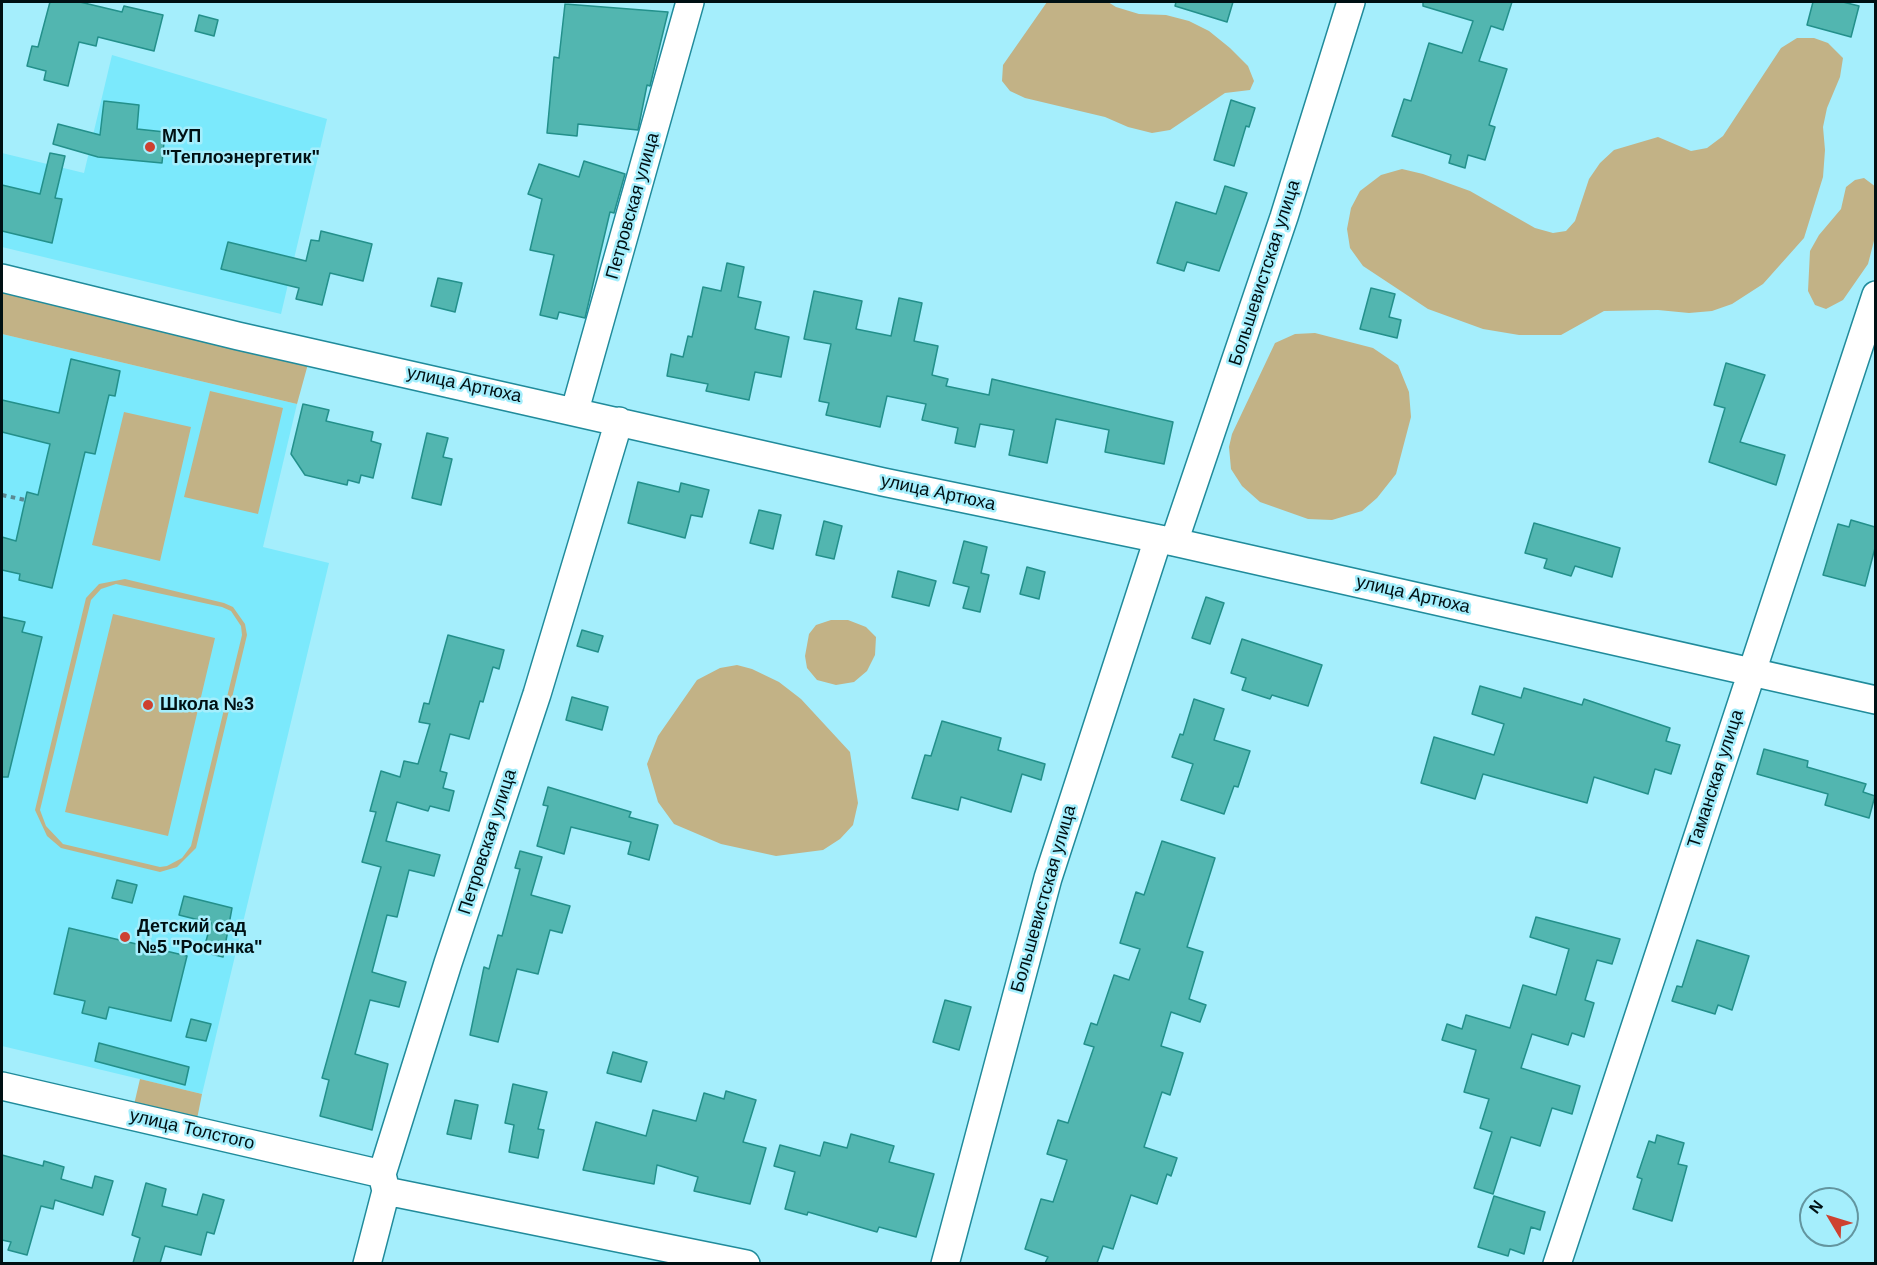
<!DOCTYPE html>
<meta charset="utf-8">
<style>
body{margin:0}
#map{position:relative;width:1877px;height:1265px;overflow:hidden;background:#a5eefc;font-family:Arial,sans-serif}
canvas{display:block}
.frame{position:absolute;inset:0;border:3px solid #001013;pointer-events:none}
.north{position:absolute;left:1799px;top:1187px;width:60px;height:60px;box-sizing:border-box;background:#a5eefc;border:2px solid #63959f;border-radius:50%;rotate:308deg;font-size:16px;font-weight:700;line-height:24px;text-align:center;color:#001013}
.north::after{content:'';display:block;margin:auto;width:21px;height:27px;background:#ce4130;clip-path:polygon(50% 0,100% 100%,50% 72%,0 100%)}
</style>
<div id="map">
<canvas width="1877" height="1265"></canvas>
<div class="frame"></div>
<div class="north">N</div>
</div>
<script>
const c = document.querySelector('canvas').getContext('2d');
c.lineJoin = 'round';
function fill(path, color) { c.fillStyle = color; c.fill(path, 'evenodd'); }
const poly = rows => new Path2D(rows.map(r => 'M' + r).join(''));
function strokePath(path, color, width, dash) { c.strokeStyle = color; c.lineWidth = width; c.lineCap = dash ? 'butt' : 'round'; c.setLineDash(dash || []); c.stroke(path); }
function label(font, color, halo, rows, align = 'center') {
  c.font = font + ' Arial,sans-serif'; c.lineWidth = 5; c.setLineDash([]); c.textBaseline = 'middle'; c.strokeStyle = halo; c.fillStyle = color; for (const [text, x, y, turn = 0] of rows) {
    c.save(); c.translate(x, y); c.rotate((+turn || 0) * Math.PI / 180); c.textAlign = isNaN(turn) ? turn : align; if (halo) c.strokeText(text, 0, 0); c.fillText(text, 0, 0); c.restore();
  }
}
const built = poly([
 [112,55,327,119,281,314,2,247,2,153,84,173],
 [2,334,297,404,263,547,329,563,202,1094,2,1046]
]);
const green = poly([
 [1047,2,1108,2,1116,7,1139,14,1166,15,1189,21,1209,31,1230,48,1248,66,1254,81,1250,90,1225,93,1170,130,1152,133,1128,127,1105,117,1025,98,1010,91,1002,81,1003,65],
 [1797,38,1814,38,1828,43,1843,58,1840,77,1827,108,1823,127,1825,150,1823,177,1804,238,1763,284,1732,304,1712,311,1689,313,1658,310,1604,311,1561,335,1519,335,1483,329,1428,309,1363,266,1350,248,1347,229,1351,208,1360,191,1381,175,1402,169,1423,174,1470,191,1535,228,1553,233,1566,231,1575,221,1589,179,1600,163,1614,150,1658,137,1691,151,1707,148,1723,136,1781,48],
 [1864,178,1876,187,1875,237,1868,264,1843,300,1826,309,1815,305,1808,291,1810,251,1819,235,1841,209,1846,187,1855,180],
 [2,290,308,364,297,404,2,334],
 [1315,333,1373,348,1398,365,1409,392,1411,417,1396,474,1377,498,1362,511,1332,520,1308,519,1260,502,1242,486,1231,469,1229,447,1232,434,1275,343,1295,334],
 [210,391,283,408,258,514,184,497],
 [124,412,191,427,160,561,92,545],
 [125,579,224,603,233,607,245,624,247,635,196,848,177,867,160,872,61,848,47,836,35,810,86,598,99,584],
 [116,584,222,607,231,611,241,626,242,635,191,846,182,858,167,866,160,867,63,844,46,826,40,810,91,600,101,589],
 [113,614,215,638,168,836,65,812],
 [831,620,848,620,866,627,876,637,875,655,867,671,854,682,836,685,817,680,807,668,805,656,809,634,816,625],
 [737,665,752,669,779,682,801,699,850,752,858,803,853,825,840,839,823,850,776,856,721,844,674,824,658,802,647,764,658,736,697,680,720,668],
 [140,1079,202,1094,196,1124,133,1109]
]);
const building = poly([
 [50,2,80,2,122,12,124,6,163,15,154,51,98,37,96,46,79,42,68,86,44,80,46,71,27,66,32,46,38,47,50,2],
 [1176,2,1233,2,1227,22,1175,6,1176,2],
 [1423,2,1512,2,1503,30,1491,26,1479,61,1507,69,1489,125,1495,127,1485,160,1468,155,1465,168,1449,163,1451,155,1392,136,1404,99,1411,101,1429,43,1462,53,1473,21,1423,6,1423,2],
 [1813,2,1843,2,1859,6,1851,37,1807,25,1813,2],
 [565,4,668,12,650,86,647,85,638,130,578,124,577,136,547,133,554,57,559,58,565,4],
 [199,15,218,20,214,36,195,31,199,15],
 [1231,100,1255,108,1249,127,1246,126,1234,166,1214,160,1231,100],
 [104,101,139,105,137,129,165,132,162,163,98,157,53,144,58,124,100,135,104,101],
 [50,153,65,156,55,198,62,199,52,243,2,231,2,185,40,194,50,153],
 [584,161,625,174,614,213,610,212,585,318,559,312,557,319,540,315,554,255,530,250,542,199,528,194,539,164,579,177,584,161],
 [1225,186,1247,193,1219,271,1187,262,1184,271,1157,263,1176,202,1216,214,1225,186],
 [321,231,372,244,363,281,330,273,322,305,296,299,299,288,221,269,228,242,306,261,311,240,319,241,321,231],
 [727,263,744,267,738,297,761,302,755,329,789,337,781,377,755,372,749,400,706,391,708,384,667,376,671,354,683,357,688,336,692,337,703,287,721,291,727,263],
 [438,278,462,283,455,312,431,306,438,278],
 [1371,288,1395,294,1389,317,1401,320,1397,338,1360,329,1371,288],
 [814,291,862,301,856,329,891,336,899,298,922,303,914,341,938,346,932,375,948,379,946,386,989,395,992,379,1173,422,1164,464,1105,452,1109,430,1056,419,1047,463,1009,455,1014,430,980,424,975,447,955,443,958,428,922,420,926,404,887,396,880,427,826,415,829,403,819,401,831,344,804,339,814,291],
 [71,359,120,371,115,396,109,395,95,454,85,452,52,588,19,580,20,574,2,570,2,537,16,541,27,492,38,495,50,444,2,432,2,400,59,413,71,359],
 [1726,363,1765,375,1740,442,1785,455,1776,485,1709,462,1725,408,1714,405,1726,363],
 [303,404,329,410,326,421,373,432,371,441,381,444,373,478,361,475,359,483,348,480,347,485,305,475,291,454,303,404],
 [427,433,448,438,443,457,452,459,441,505,412,498,427,433],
 [638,482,679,492,681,483,709,490,702,517,691,515,685,538,628,523,638,482],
 [759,510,781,515,773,549,750,543,759,510],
 [1851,520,1875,527,1875,548,1865,586,1823,575,1838,524,1849,527,1851,520],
 [824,521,842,526,834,559,816,555,824,521],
 [1534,523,1620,548,1612,577,1575,566,1571,576,1544,568,1547,559,1525,553,1534,523],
 [964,541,987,547,981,573,989,575,980,612,963,608,969,587,953,583,964,541],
 [1027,567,1045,572,1039,599,1020,594,1027,567],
 [898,571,936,581,929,606,892,597,898,571],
 [1206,597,1224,603,1210,644,1192,638,1206,597],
 [2,617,25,622,22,632,42,637,8,777,2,777,2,617],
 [582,630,603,636,598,652,577,646,582,630],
 [448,635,504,650,499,669,493,667,483,702,480,701,469,739,450,734,440,771,447,773,443,788,454,791,449,811,430,806,428,811,397,802,386,841,440,855,434,876,409,870,397,917,387,915,372,972,406,982,399,1007,370,1000,355,1054,388,1064,372,1130,320,1116,329,1080,322,1078,381,867,362,862,376,812,370,811,381,771,400,777,404,761,418,764,430,724,419,722,424,703,429,704,448,635],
 [1242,639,1322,665,1308,706,1272,695,1270,699,1242,690,1246,678,1231,673,1242,639],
 [1480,686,1521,698,1524,688,1582,705,1584,699,1670,728,1666,741,1680,745,1671,774,1655,769,1648,794,1594,777,1587,803,1483,774,1475,799,1421,783,1434,737,1494,755,1504,724,1472,714,1480,686],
 [572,697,608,707,602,730,566,720,572,697],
 [1194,699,1224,709,1214,740,1250,751,1238,787,1234,786,1224,814,1181,800,1193,764,1172,757,1180,734,1183,735,1194,699],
 [942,721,1001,738,998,750,1045,764,1041,780,1022,774,1011,812,961,797,958,810,912,798,925,755,931,756,942,721],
 [1764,749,1808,761,1807,767,1866,784,1863,792,1875,796,1869,818,1825,805,1828,794,1757,774,1764,749],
 [548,787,631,812,629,817,658,825,649,860,628,854,631,842,571,827,564,854,537,846,548,806,543,805,548,787],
 [1162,841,1215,858,1187,947,1203,952,1189,999,1206,1005,1200,1022,1171,1012,1161,1046,1183,1053,1170,1095,1162,1092,1144,1147,1177,1158,1171,1176,1167,1174,1157,1204,1131,1195,1113,1249,1103,1246,1097,1263,1045,1263,1048,1257,1025,1249,1041,1199,1053,1202,1067,1160,1047,1154,1058,1120,1068,1123,1094,1047,1084,1044,1091,1023,1097,1025,1114,975,1129,980,1140,949,1120,943,1136,892,1144,895,1162,841],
 [520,851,542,857,531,895,570,906,562,933,550,930,538,974,517,969,498,1042,470,1035,484,967,489,969,498,935,502,936,520,869,515,868,520,851],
 [117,880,137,885,132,903,112,898,117,880],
 [184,896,232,908,223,957,203,952,211,923,179,915,184,896],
 [1536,917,1620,939,1612,964,1597,960,1585,1000,1594,1003,1584,1037,1572,1033,1568,1045,1532,1034,1521,1068,1580,1086,1572,1114,1552,1108,1540,1146,1511,1137,1493,1194,1474,1188,1492,1132,1480,1128,1489,1099,1464,1092,1476,1050,1442,1040,1447,1024,1462,1029,1466,1015,1510,1028,1523,985,1556,995,1569,949,1530,937,1536,917],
 [69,928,187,956,171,1021,109,1007,106,1019,82,1013,85,1001,54,994,69,928],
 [1697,940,1749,956,1732,1010,1718,1005,1715,1014,1672,1001,1677,986,1682,987,1697,940],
 [945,1000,971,1007,959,1050,933,1042,945,1000],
 [191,1019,211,1024,206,1041,186,1037,191,1019],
 [99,1043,189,1067,185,1085,95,1061,99,1043],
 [613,1052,647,1062,641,1082,607,1073,613,1052],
 [513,1084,547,1092,538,1129,544,1130,538,1158,509,1152,514,1125,505,1123,513,1084],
 [726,1091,756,1100,743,1142,766,1148,750,1204,694,1191,698,1177,657,1165,654,1184,583,1170,596,1122,646,1136,653,1110,696,1121,704,1093,724,1099,726,1091],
 [455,1100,478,1105,471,1139,447,1134,455,1100],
 [851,1134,894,1146,889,1162,934,1174,916,1237,879,1227,877,1232,808,1212,807,1215,785,1209,795,1172,774,1166,780,1145,820,1156,824,1142,847,1148,851,1134],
 [1657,1135,1684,1143,1678,1164,1687,1166,1672,1221,1633,1209,1642,1179,1637,1177,1649,1141,1655,1143,1657,1135],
 [2,1155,43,1166,44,1161,64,1167,61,1179,92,1188,95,1176,113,1181,103,1215,55,1200,53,1209,41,1206,27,1255,8,1250,11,1242,2,1240,2,1155],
 [146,1183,166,1189,162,1206,197,1215,203,1194,224,1200,214,1234,207,1232,201,1255,165,1246,160,1263,133,1263,140,1238,132,1235,146,1183],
 [1494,1196,1545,1212,1540,1230,1531,1227,1524,1254,1510,1249,1508,1256,1478,1247,1494,1196]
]);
const path = poly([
 [2,495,25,500]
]);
const minor = poly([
 [2,278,238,336,883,482,1174,542,1876,700],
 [575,410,690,2],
 [1174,542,1284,217,1351,2],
 [2,1086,382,1174],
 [386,1191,746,1264],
 [367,1264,386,1191,382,1174,448,963,537,694,619,421],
 [945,1264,1048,878,1158,539],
 [1557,1264,1876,295]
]);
const markers = [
 [150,147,6,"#ce4130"],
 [148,705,6,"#ce4130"],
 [125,937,6,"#ce4130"]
];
const poiNames = [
 ["МУП",162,137],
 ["\"Теплоэнергетик\"",162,158],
 ["Школа №3",160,705],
 ["Детский сад",137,927],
 ["№5 \"Росинка\"",137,948]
];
const streetNames = [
 ["Петровская улица",633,206,-74],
 ["Большевистская улица",1265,273,-72],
 ["улица Артюха",464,385,12],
 ["улица Артюха",938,493,12],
 ["улица Артюха",1413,595,13],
 ["Таманская улица",1716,779,-72],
 ["Петровская улица",488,842,-72],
 ["Большевистская улица",1044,899,-74],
 ["улица Толстого",192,1130,13]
];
fill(built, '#7be9fc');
fill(green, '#c2b286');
fill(building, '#52b6b0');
strokePath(building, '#23908b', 1.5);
strokePath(minor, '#208b9b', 30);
strokePath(path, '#5b8a93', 4, [4.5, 4.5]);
strokePath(minor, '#fff', 27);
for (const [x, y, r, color] of markers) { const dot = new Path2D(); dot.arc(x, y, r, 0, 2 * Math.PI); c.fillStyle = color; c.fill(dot); strokePath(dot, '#a5eefc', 2); }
label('bold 18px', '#001013', '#a5eefc', poiNames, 'left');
label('18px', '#001013', '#a5eefc', streetNames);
</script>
